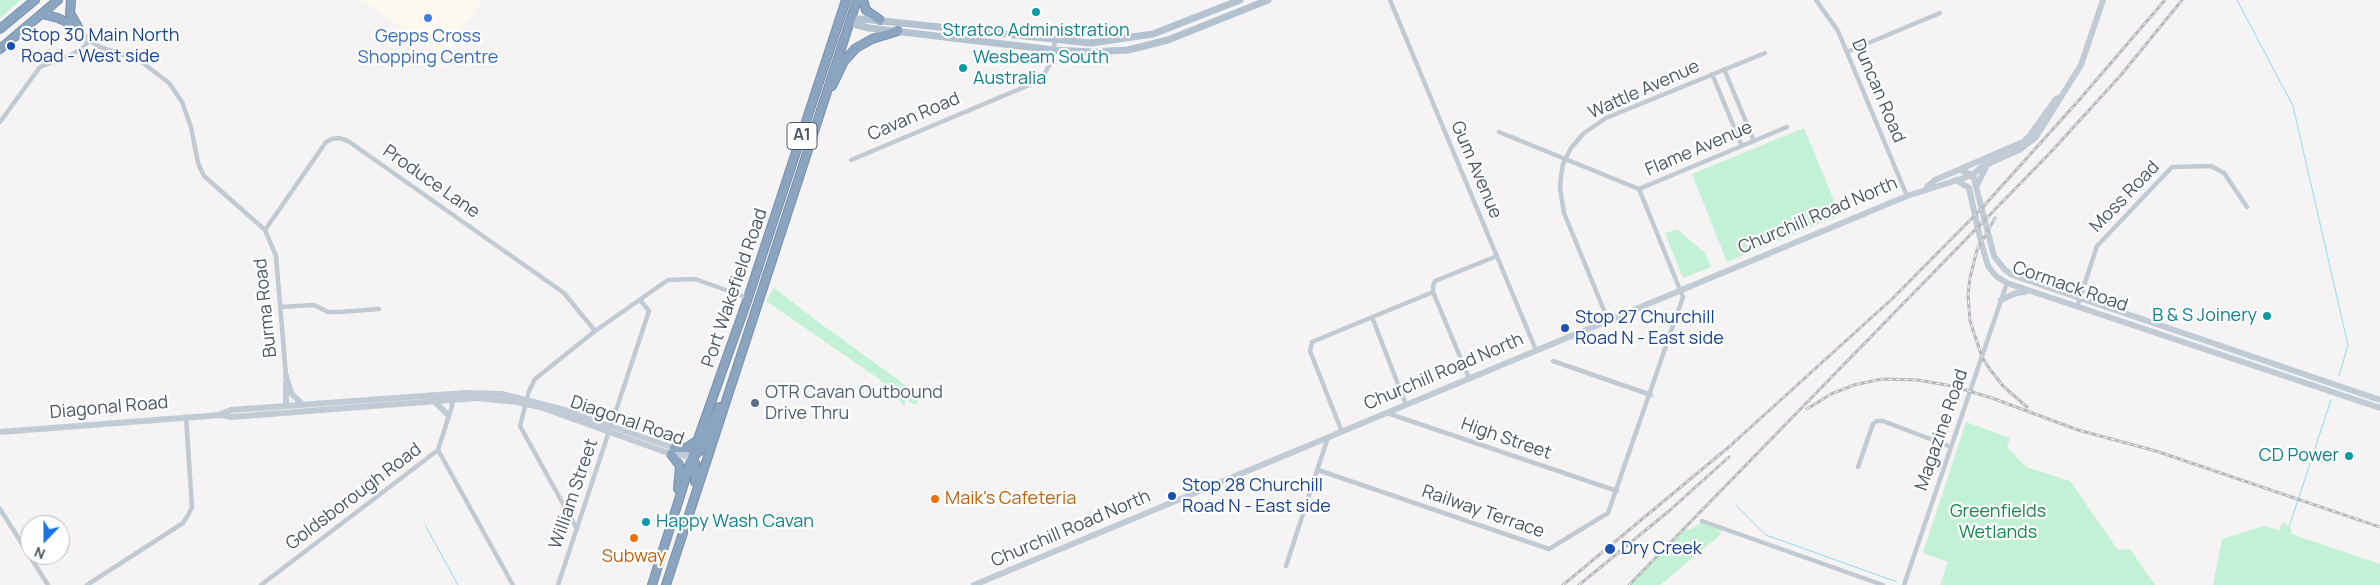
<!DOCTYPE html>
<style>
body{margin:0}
#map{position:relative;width:2380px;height:585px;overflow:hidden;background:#f5f3f3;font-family:Manrope,sans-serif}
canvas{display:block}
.north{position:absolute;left:20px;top:515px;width:50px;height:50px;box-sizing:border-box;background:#fff;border:1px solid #b7bbc0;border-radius:50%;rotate:202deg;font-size:14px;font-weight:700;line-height:20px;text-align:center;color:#4a5661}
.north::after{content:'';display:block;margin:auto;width:18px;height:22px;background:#1a73e8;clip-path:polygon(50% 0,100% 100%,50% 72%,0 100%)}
</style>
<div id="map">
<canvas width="2380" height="585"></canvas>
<div class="north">N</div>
</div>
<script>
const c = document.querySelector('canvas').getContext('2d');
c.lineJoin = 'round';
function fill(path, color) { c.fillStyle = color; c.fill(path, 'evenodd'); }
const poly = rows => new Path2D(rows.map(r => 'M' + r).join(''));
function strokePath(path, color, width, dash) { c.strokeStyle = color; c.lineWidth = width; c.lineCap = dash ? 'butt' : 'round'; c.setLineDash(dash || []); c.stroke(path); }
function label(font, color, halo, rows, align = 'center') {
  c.font = font + ' Manrope,sans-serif'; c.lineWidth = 4.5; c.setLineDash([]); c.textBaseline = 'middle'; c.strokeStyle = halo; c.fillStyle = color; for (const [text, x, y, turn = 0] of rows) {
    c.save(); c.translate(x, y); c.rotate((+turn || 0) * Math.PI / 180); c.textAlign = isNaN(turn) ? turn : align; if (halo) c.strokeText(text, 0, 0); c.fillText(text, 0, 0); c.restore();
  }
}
const commercial = poly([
 [362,0,482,0,457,36,456,47,447,60]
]);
const green = poly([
 [0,0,21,0,0,18],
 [1804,128,1840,215,1727,262,1692,174],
 [1675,230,1678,230,1705,253,1711,267,1683,278,1665,233],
 [774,288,821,324,922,397,915,405,906,399,904,406,879,379,766,301],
 [1966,422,2010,438,2007,447,2026,467,2070,481,2118,550,2130,549,2155,585,1940,585,1948,562,1923,553],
 [1702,521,1722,528,1719,536,1660,585,1629,585,1683,530,1692,529],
 [2283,522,2292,530,2291,534,2380,564,2380,585,2213,585,2222,539,2264,526,2279,530]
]);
const stream = poly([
 [2237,0,2293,106,2348,345,2339,376],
 [1736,505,1766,535,1897,582],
 [425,525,458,585],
 [2289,527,2331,400]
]);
const street = poly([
 [1390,0,1536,350],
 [1816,0,1838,31,1907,196],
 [78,27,89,40,100,47,139,60,169,83,182,102,191,127,198,163,204,176,265,230,276,256,286,376],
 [1847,52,1940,13],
 [1724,69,1754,141],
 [1712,74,1742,146],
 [0,122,40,67,73,54,84,47,89,40],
 [1499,132,1639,189],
 [851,160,1041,80,1051,62,1055,41],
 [265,230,326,142,332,139,339,138,348,141,564,293,595,331],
 [281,307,314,305,328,312,340,312,379,309],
 [2077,307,2097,246,2172,167,2211,166,2224,173,2247,207],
 [1372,317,1406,405],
 [1608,320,1564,213,1560,188,1561,176,1563,164,1571,148,1584,133,1606,118,1765,53],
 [1553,361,1651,395],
 [1469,378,1433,292,1433,286,1435,281,1497,256],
 [1387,413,1617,491],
 [1342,432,1310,351,1312,342,1433,292],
 [438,450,513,585],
 [1858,467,1873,424,1877,421,1883,421,1951,447],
 [1318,470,1549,549,1608,513,1683,297,1639,189,1787,127],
 [0,509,48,585],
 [1702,521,1883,585],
 [577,529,520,426,529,391,535,379,595,331,668,280,695,279,748,298],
 [1286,566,1328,437],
 [87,585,183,523,188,515,192,507,186,417],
 [261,585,438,450,452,406,452,399],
 [558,585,649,311,640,300],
 [1904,585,2007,283]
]);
const secondary = poly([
 [1960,170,1973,175,1994,256,2005,270,2012,275,2380,400],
 [1956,180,1969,188,1981,242,1988,266,1996,276,2007,283,2380,408],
 [1977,185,1987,165],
 [1927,187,1935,180,2023,142,2030,135,2056,99,2061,97],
 [2001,300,2016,293,2025,292],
 [286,376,291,393,302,404],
 [286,382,286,406],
 [433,400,447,414],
 [221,414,231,410,465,393,502,394,565,410,674,448,692,457],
 [0,432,221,415,231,417,477,398,517,402,540,407,671,454,692,457],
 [974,585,1907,196,1973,175,1981,167,2019,150,2036,137,2081,65,2103,0]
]);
const primary = poly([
 [850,20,857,25,869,28,1054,50,1091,52,1128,50,1168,40,1268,0],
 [850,20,863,19,1091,43,1153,34,1240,0]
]);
const highway = poly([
 [71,0,70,13,78,27],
 [863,0,866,10,880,20],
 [42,14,58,18,78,27],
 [0,29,35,0],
 [0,49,58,0],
 [832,86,844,61,856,48,872,39,898,31],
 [674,448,686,448,697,441],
 [671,454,680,466,678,489],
 [692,457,702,449,719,407],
 [692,457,696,465,695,482],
 [652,585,698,439,748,298,846,0],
 [666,585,857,0]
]);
const rail = poly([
 [1995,218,1977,250,1970,278,1968,295,1970,321,1982,357,1989,368,2003,386,2027,407],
 [1807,409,1831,394,1854,385,1882,379,1918,380,1952,386,1992,398,2078,430,2156,451,2380,527],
 [1563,585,1730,446,1893,298,1982,208,2080,99,2165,0],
 [1579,585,1669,511,1729,457],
 [1629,585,2050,153,2121,75,2182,0]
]);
const markers = [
 [1036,12,5,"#0f9aa8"],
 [428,18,5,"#3f7fe0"],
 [11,46,5,"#1a4fb4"],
 [963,68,5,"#0f9aa8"],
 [2267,316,5,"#0f9aa8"],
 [1565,328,5,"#1a4fb4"],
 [755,403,5,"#5c6f8a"],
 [2349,456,5,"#0f9aa8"],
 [1172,496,5,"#1a4fb4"],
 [935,499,5,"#e8710a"],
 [646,522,5,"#0f9aa8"],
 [634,538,5,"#e8710a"],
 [1610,549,6,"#1a4fb4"]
];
const shields = [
 [802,136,30]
];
const shieldNames = [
 ["A1",802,136]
];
const cultureNames = [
 ["Stratco Administration",1036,31,"center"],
 ["Wesbeam South",973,58],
 ["Australia",973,79],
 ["B & S Joinery",2257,316,"right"],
 ["CD Power",2339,456,"right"],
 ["Happy Wash Cavan",656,522]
];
const transitNames = [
 ["Stop 30 Main North",21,36],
 ["Road - West side",21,57],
 ["Stop 27 Churchill",1575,318],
 ["Road N - East side",1575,339],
 ["Stop 28 Churchill",1182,486],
 ["Road N - East side",1182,507],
 ["Dry Creek",1621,549]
];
const shopNames = [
 ["Gepps Cross",428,37],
 ["Shopping Centre",428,58]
];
const streetNames = [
 ["Wattle Avenue",1644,90,-24],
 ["Duncan Road",1878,91,67],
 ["Cavan Road",914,117,-23],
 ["Flame Avenue",1699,149,-23],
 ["Gum Avenue",1476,170,67],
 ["Produce Lane",431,182,35],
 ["Moss Road",2125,197,-46],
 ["Churchill Road North",1818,216,-23],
 ["Cormack Road",2070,287,19],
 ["Port Wakefield Road",735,288,-71],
 ["Burma Road",266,308,-96],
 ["Churchill Road North",1444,372,-23],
 ["Diagonal Road",109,408,-5],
 ["Diagonal Road",627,421,19],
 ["Magazine Road",1942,430,-71],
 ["High Street",1506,439,19],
 ["William Street",574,494,-71],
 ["Goldsborough Road",354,497,-37],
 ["Railway Terrace",1483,512,19],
 ["Churchill Road North",1071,529,-23]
];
const serviceNames = [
 ["OTR Cavan Outbound",765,393],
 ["Drive Thru",765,414]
];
const foodNames = [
 ["Maik's Cafeteria",945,499],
 ["Subway",634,557,"center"]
];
const parkNames = [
 ["Greenfields",1998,512],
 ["Wetlands",1998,533]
];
fill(commercial, '#fdf9ef');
fill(green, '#c3f1d5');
strokePath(stream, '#90daee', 1);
strokePath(highway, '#7690ad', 10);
strokePath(street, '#c1cad2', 4.5);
strokePath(secondary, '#c1cbd6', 6);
strokePath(primary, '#b3c2d1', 7);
strokePath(highway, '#8ba5c1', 8);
strokePath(rail, '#b5b8bd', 3);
strokePath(rail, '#fff', 1, [4]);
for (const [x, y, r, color] of markers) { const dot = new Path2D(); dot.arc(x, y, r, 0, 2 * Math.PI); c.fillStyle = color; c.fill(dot); strokePath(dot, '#fff', 2); }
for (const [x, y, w] of shields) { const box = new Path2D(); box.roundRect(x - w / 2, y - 13.5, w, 27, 4); c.fillStyle = '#fff'; c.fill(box); strokePath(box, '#4a5661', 1); }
label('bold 16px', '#4a5661', null, shieldNames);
label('18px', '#0d838f', '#fff', cultureNames, 'left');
label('18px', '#164399', '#fff', transitNames, 'left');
label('18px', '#366cbe', '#fff', shopNames);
label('18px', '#4a5661', '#fff', streetNames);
label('18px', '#4e5e75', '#fff', serviceNames, 'left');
label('18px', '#c56008', '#fff', foodNames, 'left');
label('18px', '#17864f', '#fff', parkNames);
</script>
